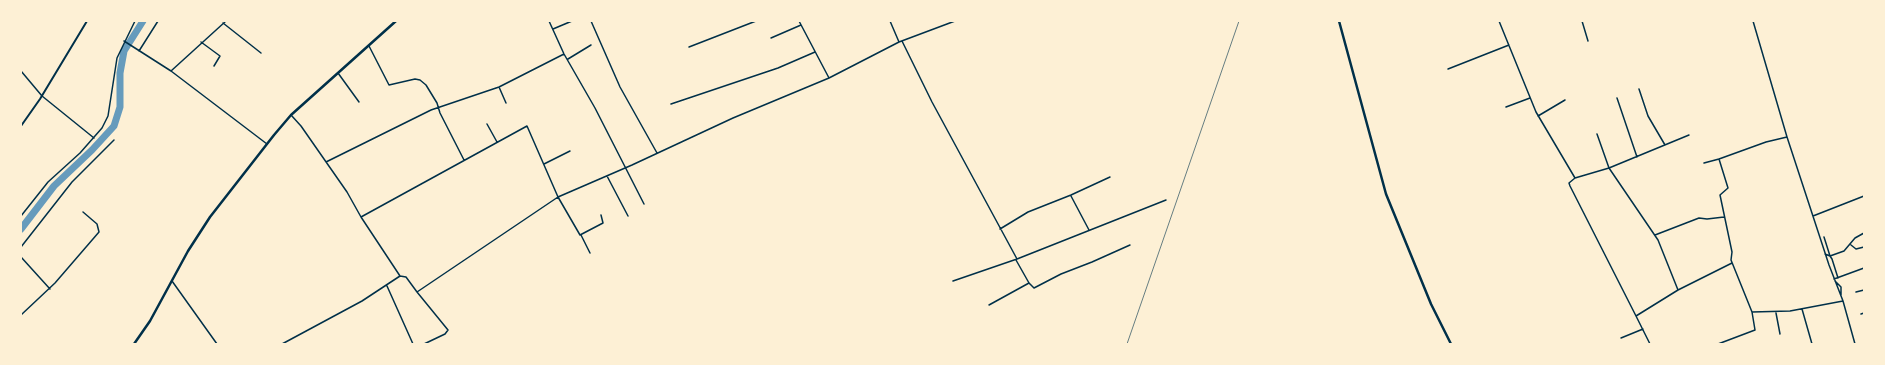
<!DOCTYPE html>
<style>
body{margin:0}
#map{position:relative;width:1885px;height:365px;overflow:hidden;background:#fdf0d5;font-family:Quicksand,sans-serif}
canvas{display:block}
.frame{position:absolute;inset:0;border:22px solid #fdf0d5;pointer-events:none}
</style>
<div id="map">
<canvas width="1885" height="365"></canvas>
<div class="frame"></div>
</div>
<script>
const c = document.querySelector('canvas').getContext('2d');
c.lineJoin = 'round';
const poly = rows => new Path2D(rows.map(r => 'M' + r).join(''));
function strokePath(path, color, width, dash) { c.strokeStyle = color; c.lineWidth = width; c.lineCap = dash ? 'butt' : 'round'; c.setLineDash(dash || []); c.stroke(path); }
const river = poly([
 [21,229,54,186,92,150,114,126,120,107,120,73,124,51,143,21]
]);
const minor = poly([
 [549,21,564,54,595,108,644,204],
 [591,21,620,87,657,153],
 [799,21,829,78],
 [890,21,899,42],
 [1499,21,1536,112,1575,178,1609,168,1658,240,1678,290,1636,316,1650,344],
 [1582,21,1588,41],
 [1753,21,1787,137,1829,265,1843,301,1855,344],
 [223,23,261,53],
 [553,29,572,21],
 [771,38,801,25],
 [124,41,171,71,267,144],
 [902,41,932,102,1017,259],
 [201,42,220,56,214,66],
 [369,46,389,85,415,79,420,80,426,85,437,103,440,113,464,160],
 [689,47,756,21],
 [139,51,158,21],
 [568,59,591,45],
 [1448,69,1509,45],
 [21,71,42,96,94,138],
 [171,71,226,21],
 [338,73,359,102],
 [499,87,506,103],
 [1639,89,1648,116,1665,145],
 [1617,98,1637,157],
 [671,104,778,68,815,52],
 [1506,107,1530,98],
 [291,115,301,126,347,192,361,217,400,276,406,277,417,292,558,197,632,165,733,118,829,78,899,42,955,21],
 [1538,116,1565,100],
 [487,124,497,142],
 [1597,134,1609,168,1689,135],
 [326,162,431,110,499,87,564,54],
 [1704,163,1719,159],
 [544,164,570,151],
 [607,176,628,216],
 [1575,178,1569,183,1570,186,1636,316],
 [1071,196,1089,230],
 [21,216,48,182,80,153,102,128,108,116,117,58,135,21],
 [1813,216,1864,196],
 [361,217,527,126,558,197,580,235,603,223,601,215],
 [1000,229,1028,212,1071,195,1110,177],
 [581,235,590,253],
 [1655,235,1699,218,1707,219,1724,217],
 [1824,237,1830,256,1844,251,1855,238,1864,233],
 [1851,245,1856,249,1864,247],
 [21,247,72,182,114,140],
 [1825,254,1830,256,1832,259,1838,278],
 [21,257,50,289],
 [1016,260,1029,283,1034,288,1061,274,1092,262,1130,245],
 [1834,279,1864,268],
 [172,281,217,344],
 [953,281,1017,259,1166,200],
 [1835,281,1841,287,1841,295],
 [387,286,413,344],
 [1678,290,1732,263],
 [417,292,448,330,445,334,424,344],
 [1856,292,1864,290],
 [989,305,1029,283],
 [1802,309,1812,344],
 [1752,312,1790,311,1843,301],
 [1776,313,1780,334],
 [1861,314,1864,313],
 [21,315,55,283,99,232,97,224,83,212],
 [1621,338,1643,329],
 [282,344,362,301,400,276],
 [1718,344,1755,330,1752,312,1731,260,1732,252,1720,195,1728,188,1719,159,1766,142,1787,137]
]);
const tertiary = poly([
 [21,126,40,99,87,21]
]);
const secondary = poly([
 [134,344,150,321,188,251,210,217,274,135,291,115,396,21]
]);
const primary = poly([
 [1339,21,1386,194,1431,304,1451,344]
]);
const rail = poly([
 [1127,344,1239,21]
]);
strokePath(river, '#669bbc', 7);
strokePath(minor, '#003049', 1.5);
strokePath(tertiary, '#003049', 2);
strokePath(secondary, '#003049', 2.5);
strokePath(primary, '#003049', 2.5);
strokePath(rail, '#657d81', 1);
</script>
